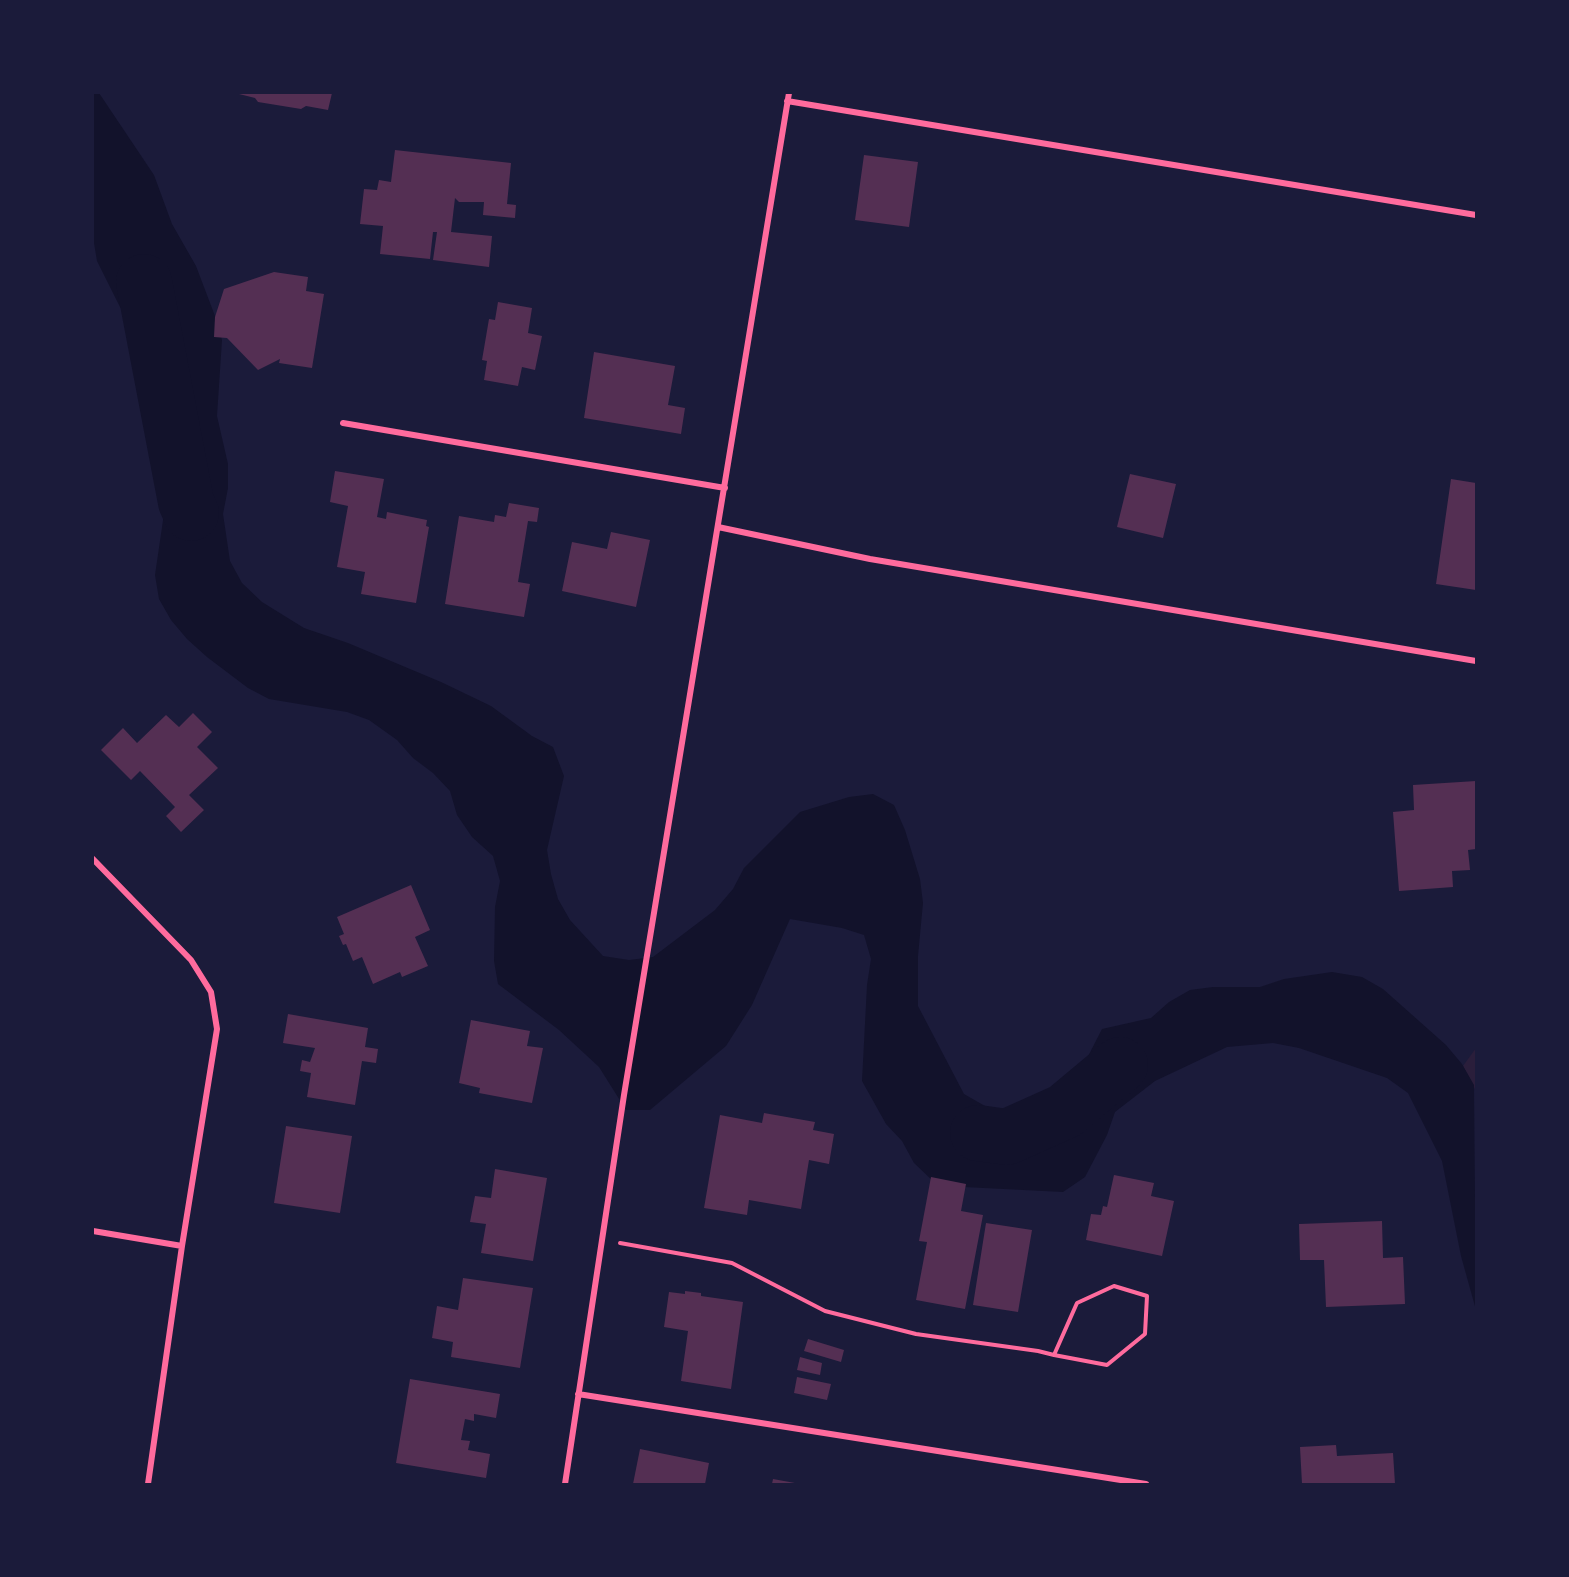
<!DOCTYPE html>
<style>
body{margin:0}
#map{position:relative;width:1569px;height:1577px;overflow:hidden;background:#1b1b3a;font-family:"Sofia Sans Condensed",sans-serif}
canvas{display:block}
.frame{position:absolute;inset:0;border:94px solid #1b1b3a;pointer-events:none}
</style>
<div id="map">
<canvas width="1569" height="1577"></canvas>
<div class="frame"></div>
</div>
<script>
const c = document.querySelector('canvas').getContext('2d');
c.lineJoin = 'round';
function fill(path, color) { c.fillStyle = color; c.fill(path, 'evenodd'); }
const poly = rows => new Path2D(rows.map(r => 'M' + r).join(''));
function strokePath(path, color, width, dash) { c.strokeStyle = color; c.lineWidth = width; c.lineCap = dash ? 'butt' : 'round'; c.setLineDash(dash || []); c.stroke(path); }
const green = poly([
 [1476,1048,1476,1091,1463,1066]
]);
const water = poly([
 [93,93,99,93,154,175,172,224,196,266,215,316,222,340,217,416,228,464,228,488,223,514,230,561,242,583,262,602,304,628,348,643,441,682,491,706,532,736,553,747,564,776,547,850,551,874,558,899,570,920,603,956,629,960,653,957,715,910,733,889,744,868,800,812,849,797,873,794,894,805,905,830,920,879,923,903,918,956,918,1006,964,1094,985,1106,1033,1118,1057,1118,1071,1097,1080,1072,1102,1029,1151,1018,1169,1002,1190,990,1213,987,1260,987,1284,979,1332,972,1362,977,1383,989,1446,1045,1462,1064,1474,1085,1476,1310,1461,1256,1442,1161,1408,1093,1387,1078,1299,1048,1273,1043,1227,1047,1155,1081,1115,1112,1107,1135,1085,1177,1063,1192,964,1187,934,1182,914,1163,902,1141,886,1124,862,1081,867,985,871,959,864,935,842,928,790,919,752,1005,726,1046,650,1110,626,1110,599,1067,559,1030,498,984,494,961,495,907,500,881,493,856,472,837,457,815,450,791,433,773,413,758,397,740,369,720,347,712,269,699,248,688,207,657,187,639,171,620,159,599,155,575,178,418,164,365,152,344,120,307,97,261,93,237]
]);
const river = poly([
 [144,282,186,502,191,513],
 [978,1133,1007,1137,1065,1111,1120,1065]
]);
const building = poly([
 [235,93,332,93,328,110,306,106,301,109,258,102,255,98],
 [395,150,511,163,507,204,516,205,515,218,483,215,484,202,459,202,455,198,451,232,492,236,489,267,433,260,437,232,433,232,430,259,380,254,383,226,360,224,364,189,377,190,379,180,391,182],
 [864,155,918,162,909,227,855,220],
 [274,272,308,277,306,291,324,294,312,368,279,363,280,359,258,370,227,338,214,337,215,317,224,289],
 [498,302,532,308,528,333,542,336,535,370,522,367,518,386,484,380,487,361,482,360,489,319,495,320],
 [594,352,675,366,668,405,685,408,681,434,584,418],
 [335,471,384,479,377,517,386,519,387,512,427,520,426,526,429,527,416,603,361,594,365,572,337,567,348,506,330,502],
 [1130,474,1176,484,1163,538,1117,527],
 [1451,479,1476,483,1476,590,1436,584],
 [509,503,539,508,537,522,528,521,518,582,530,584,524,617,445,604,459,516,494,522,495,515,506,517],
 [611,532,650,540,636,607,562,591,572,542,607,549],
 [193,713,212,732,197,747,218,768,189,795,204,810,181,832,166,816,175,807,140,771,131,780,101,750,123,728,137,743,166,715,179,727],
 [1476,781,1476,849,1468,850,1470,870,1452,871,1453,887,1399,891,1393,812,1414,810,1413,785],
 [411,885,430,930,415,937,428,966,402,977,400,972,373,984,362,957,353,961,346,944,343,945,339,936,344,934,337,917],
 [288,1014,368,1028,365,1047,378,1049,376,1063,362,1061,355,1105,307,1097,311,1073,300,1071,302,1060,310,1062,315,1048,283,1043],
 [471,1020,530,1031,527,1046,543,1048,532,1103,479,1093,480,1088,459,1083],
 [764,1113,815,1122,813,1130,834,1134,829,1164,809,1160,801,1209,749,1200,747,1215,704,1208,720,1115,762,1123],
 [286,1126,352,1136,340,1213,274,1203],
 [495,1169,547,1178,533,1261,481,1253,486,1224,470,1222,475,1196,491,1198],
 [1114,1175,1154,1183,1151,1196,1174,1201,1162,1256,1086,1240,1091,1214,1101,1215,1103,1206,1107,1207],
 [931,1177,966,1184,961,1211,983,1215,965,1309,916,1300,927,1242,919,1241],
 [1382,1221,1383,1258,1403,1257,1405,1304,1326,1307,1324,1260,1300,1260,1299,1224],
 [986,1223,1032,1230,1018,1312,973,1305],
 [463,1278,533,1288,520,1368,451,1357,453,1342,432,1338,437,1306,458,1310],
 [685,1291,701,1293,701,1296,743,1302,731,1389,681,1381,688,1331,664,1327,669,1292,685,1294],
 [808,1339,844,1350,841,1362,804,1351],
 [800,1357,822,1363,820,1375,797,1370],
 [797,1377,831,1384,827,1400,794,1393],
 [410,1379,500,1394,496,1418,474,1414,474,1421,465,1419,461,1440,470,1441,468,1450,490,1454,486,1478,396,1463],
 [1336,1445,1337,1456,1393,1453,1395,1484,1302,1484,1300,1447],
 [640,1449,709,1463,705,1484,633,1484],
 [773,1479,795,1483,794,1484,772,1484]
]);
const path = poly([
 [620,1243,732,1263,825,1311,916,1334,1038,1351,1054,1355,1107,1365,1145,1334,1147,1296,1114,1286,1077,1303,1054,1355]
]);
const minor = poly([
 [787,101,1476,215],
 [343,423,725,488],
 [718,527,870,559,1476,661],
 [93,859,191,960,211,992,217,1029,182,1246,148,1484],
 [93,1231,182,1246],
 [578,1394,1146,1484],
 [565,1484,624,1095,789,93]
]);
fill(green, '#2a1e3b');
fill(water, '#12122b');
strokePath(river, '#12122b', 56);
fill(building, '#542f53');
strokePath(path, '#ff6b9d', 4);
strokePath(minor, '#ff6b9d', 6);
</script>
